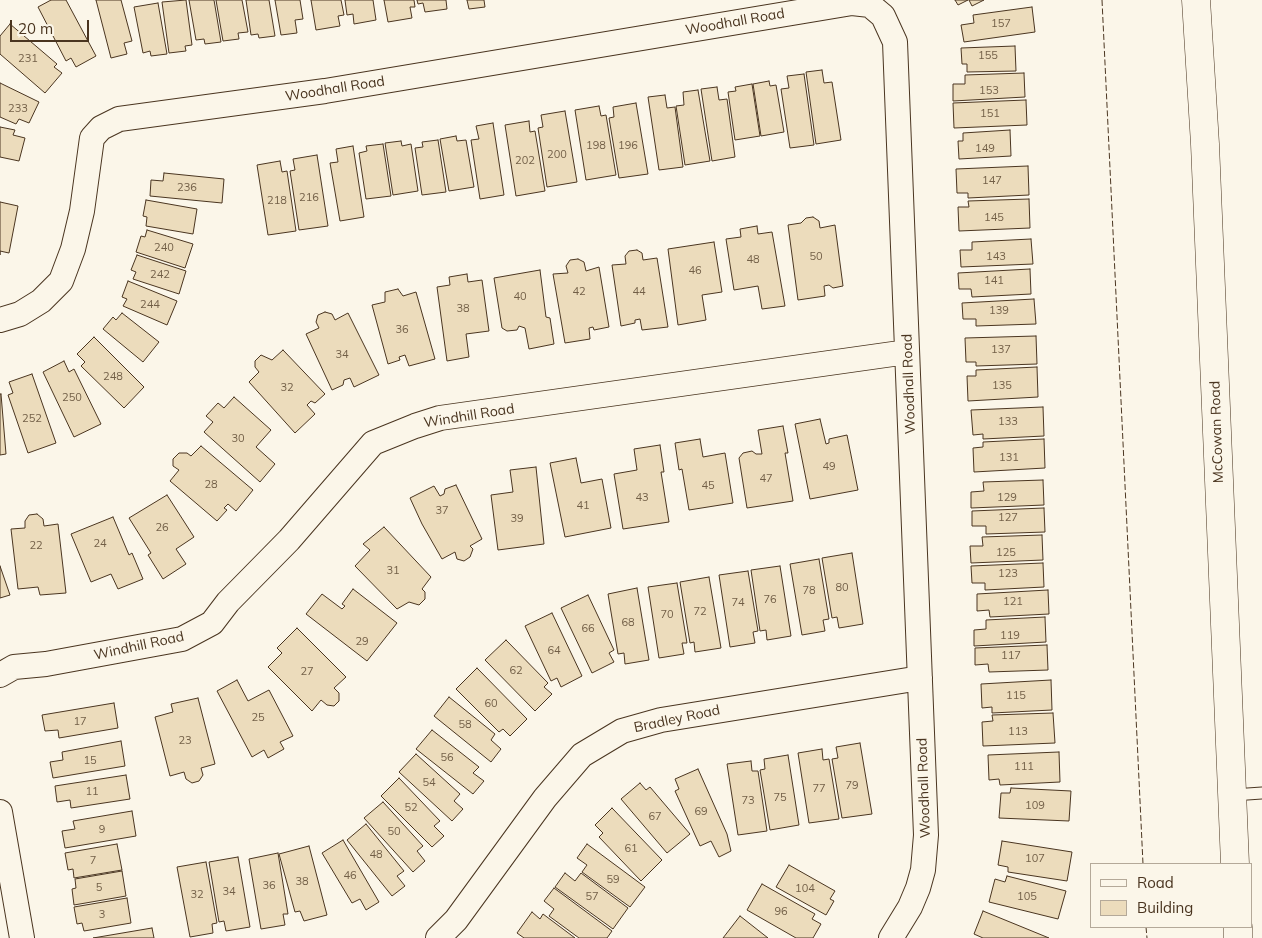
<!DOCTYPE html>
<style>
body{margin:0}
#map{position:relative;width:1262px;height:938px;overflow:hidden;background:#fbf6e9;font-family:Mulish,sans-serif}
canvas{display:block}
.legend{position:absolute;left:1090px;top:863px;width:162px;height:65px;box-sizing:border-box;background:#fbf6e9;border:1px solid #b4a999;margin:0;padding:6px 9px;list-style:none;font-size:15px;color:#4a3520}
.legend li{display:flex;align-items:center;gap:10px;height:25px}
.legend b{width:25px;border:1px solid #b4a999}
.scale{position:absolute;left:10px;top:20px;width:79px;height:22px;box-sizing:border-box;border:2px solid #4a3520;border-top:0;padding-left:6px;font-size:15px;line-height:18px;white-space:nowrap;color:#4a3520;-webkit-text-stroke:4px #fbf6e9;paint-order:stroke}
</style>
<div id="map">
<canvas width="1262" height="938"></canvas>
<ul class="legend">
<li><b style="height:6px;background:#fbf6e9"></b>Road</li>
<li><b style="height:14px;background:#ecdcbc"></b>Building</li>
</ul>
<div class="scale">20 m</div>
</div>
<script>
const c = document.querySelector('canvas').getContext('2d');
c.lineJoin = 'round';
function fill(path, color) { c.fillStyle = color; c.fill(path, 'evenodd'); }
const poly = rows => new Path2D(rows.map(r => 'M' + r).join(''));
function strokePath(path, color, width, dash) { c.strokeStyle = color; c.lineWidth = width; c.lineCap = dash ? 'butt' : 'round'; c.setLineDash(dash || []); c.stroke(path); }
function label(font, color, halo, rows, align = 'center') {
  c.font = font + ' Mulish,sans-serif'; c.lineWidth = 4; c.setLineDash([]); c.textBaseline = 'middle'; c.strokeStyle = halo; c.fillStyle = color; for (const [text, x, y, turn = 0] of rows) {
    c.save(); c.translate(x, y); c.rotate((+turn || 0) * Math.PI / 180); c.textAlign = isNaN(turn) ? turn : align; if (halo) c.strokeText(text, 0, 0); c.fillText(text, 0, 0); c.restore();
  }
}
const building = poly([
 [51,0,66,0,96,56,76,67,71,58,66,61,38,7,51,0],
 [96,0,121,0,132,41,124,43,127,54,111,58,96,0],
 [186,0,192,45,185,46,186,51,169,53,162,2,186,0],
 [189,0,214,0,221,42,205,44,204,39,196,40,189,0],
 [216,0,242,0,248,32,238,33,239,39,223,41,216,0],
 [246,0,269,0,275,36,259,38,258,34,251,35,246,0],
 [275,0,300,0,303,19,295,20,297,33,281,35,275,0],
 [311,0,341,0,344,15,338,16,340,26,316,30,311,0],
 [345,0,373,0,376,20,354,24,353,14,347,15,345,0],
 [384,0,414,0,415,7,410,7,412,18,388,22,384,0],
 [417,0,446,0,447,9,425,12,423,3,418,4,417,0],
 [467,0,484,0,485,7,469,9,467,0],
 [955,0,968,0,958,5,955,0],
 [969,0,984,0,972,6,969,0],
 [158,3,167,54,151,56,150,51,143,53,134,7,158,3],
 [1032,7,1035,32,964,42,961,25,974,23,973,15,1032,7],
 [10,24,57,64,54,67,62,73,45,93,0,54,0,36,10,24],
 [1015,46,1016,71,967,72,967,64,962,64,961,48,1015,46],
 [822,70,824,83,832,82,841,140,816,144,806,72,822,70],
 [1024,73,1025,97,953,101,953,84,965,84,965,75,1024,73],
 [804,74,814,145,790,148,781,89,789,88,787,76,804,74],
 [769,81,770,86,776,85,784,132,761,136,753,84,769,81],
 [0,83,39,102,29,123,19,119,16,124,0,117,0,83],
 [752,84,760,136,735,140,728,92,736,91,735,87,752,84],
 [717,87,719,100,727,99,735,157,712,161,701,89,717,87],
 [698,90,710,161,685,165,676,106,684,105,683,92,698,90],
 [665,95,667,108,675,107,683,167,659,170,648,97,665,95],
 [1026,100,1027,125,954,128,953,103,1026,100],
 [636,103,648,174,619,178,609,118,614,117,613,107,636,103],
 [599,106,601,116,606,115,616,175,586,180,575,110,599,106],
 [565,111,577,182,547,187,538,128,543,127,541,115,565,111],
 [529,121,530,132,535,131,545,191,516,196,505,125,529,121],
 [493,123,504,195,480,199,471,140,479,139,476,126,493,123],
 [0,127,15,130,13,135,25,138,19,161,0,157,0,127],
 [1010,130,1011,156,959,159,958,141,963,141,963,133,1010,130],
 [456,136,457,141,466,140,474,187,449,191,440,139,456,136],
 [438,140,446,192,422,195,415,148,423,147,422,142,438,140],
 [401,141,402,146,411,144,418,191,393,195,385,143,401,141],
 [383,144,391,196,366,199,359,153,367,151,366,146,383,144],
 [353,146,364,217,340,221,330,163,338,162,336,149,353,146],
 [317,155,328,226,299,230,290,171,295,170,293,159,317,155],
 [280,161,282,172,287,171,296,231,268,235,257,165,280,161],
 [1028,166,1029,195,968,198,968,193,957,193,956,169,1028,166],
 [164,173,224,179,222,203,150,196,151,180,163,181,164,173],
 [1029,199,1030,228,959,231,958,207,969,207,968,201,1029,199],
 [146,200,197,209,193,234,146,226,147,217,143,216,146,200],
 [0,202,18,206,9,253,0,251,0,255,0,202],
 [813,217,819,221,820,228,835,225,843,286,833,288,829,285,824,286,825,296,798,300,788,225,801,223,806,218,813,217],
 [757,226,758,234,772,232,785,306,762,309,758,286,734,290,726,239,741,237,740,229,757,226],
 [147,230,193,244,185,268,136,252,141,236,145,237,147,230],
 [1031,239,1033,264,961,267,960,250,972,250,972,242,1031,239],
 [714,242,722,292,702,295,706,320,678,325,668,249,714,242],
 [637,250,642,253,643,260,657,258,668,327,642,330,640,319,635,320,635,323,621,326,612,265,626,264,625,256,629,251,637,250],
 [137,255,186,271,179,294,133,279,136,272,131,270,137,255],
 [578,259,584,262,586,271,599,267,609,327,594,330,593,327,589,328,590,339,565,343,553,274,568,273,566,266,570,260,578,259],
 [1030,269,1031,294,972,297,971,289,959,289,958,273,1030,269],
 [540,270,546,317,550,318,554,344,529,349,525,328,519,326,517,330,507,331,502,328,494,278,540,270],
 [467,274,468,282,482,280,489,331,466,334,469,357,447,361,437,287,450,285,449,277,467,274],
 [128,281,177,301,167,325,123,306,127,299,122,297,128,281],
 [398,289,403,296,416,292,435,359,409,366,405,355,399,357,400,360,388,364,372,305,385,302,385,292,398,289],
 [1034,299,1036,324,976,326,976,319,963,319,962,303,1034,299],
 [325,312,332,314,335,320,348,313,379,375,354,387,350,378,344,380,343,385,332,390,306,334,319,328,316,322,318,315,325,312],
 [122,313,159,342,143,362,103,329,113,317,116,320,122,313],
 [1036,336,1037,364,976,366,976,362,966,362,965,338,1036,336],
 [94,337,144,387,124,408,81,366,85,362,77,354,94,337],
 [283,350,325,394,315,403,311,401,307,405,315,414,295,433,249,382,259,372,255,367,255,361,261,355,272,360,283,350],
 [64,361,69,372,74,369,101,424,74,437,43,372,64,361],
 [1037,367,1038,397,968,401,967,376,976,376,976,370,1037,367],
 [32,374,56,443,28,453,8,395,13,393,9,382,32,374],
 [1,394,6,454,0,455,0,394,1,394],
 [234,397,271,430,256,447,275,464,260,482,204,432,213,422,206,416,218,403,224,408,234,397],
 [1043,407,1044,436,983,439,983,434,973,435,971,410,1043,407],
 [820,419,826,444,829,443,829,439,847,435,858,490,810,499,795,424,820,419],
 [783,426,788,453,785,453,793,501,747,508,739,458,743,453,752,451,756,454,762,454,758,430,783,426],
 [700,439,703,457,725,453,733,503,689,510,682,469,679,470,675,443,700,439],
 [1044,439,1045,468,974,472,973,448,983,447,983,442,1044,439],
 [660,445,664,472,661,472,669,522,623,529,614,474,637,470,634,449,660,445],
 [201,446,253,490,236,511,228,504,224,508,227,510,217,521,170,481,179,470,173,466,173,459,179,453,187,453,191,456,201,446],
 [576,458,581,483,602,479,611,528,565,537,550,463,576,458],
 [536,467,544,544,498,550,491,495,513,492,510,470,536,467],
 [1043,480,1044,505,971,508,971,492,984,491,983,482,1043,480],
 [456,485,482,539,470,546,473,549,470,557,464,561,457,559,455,552,442,559,422,524,410,498,434,486,440,496,444,494,445,489,456,485],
 [167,495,194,537,176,549,186,564,163,579,148,555,151,553,129,518,167,495],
 [1044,508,1045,532,986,534,986,526,972,526,972,511,1044,508],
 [37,514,43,519,44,526,58,524,66,593,40,595,38,587,18,589,11,529,25,528,25,521,29,515,37,514],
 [113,517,129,555,132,553,143,579,118,589,111,574,91,582,71,534,113,517],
 [384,527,431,577,422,589,425,592,425,599,419,605,409,602,397,609,355,566,370,550,363,544,384,527],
 [1042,535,1043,560,971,563,970,546,983,546,982,537,1042,535],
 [852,553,863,624,839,628,837,617,832,618,822,558,852,553],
 [819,559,829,619,823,620,825,631,802,635,790,564,819,559],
 [1043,563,1044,587,985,590,985,583,972,583,971,566,1043,563],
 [0,566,10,595,0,598,0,566],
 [780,566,791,636,767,640,766,630,760,631,751,570,780,566],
 [748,571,758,631,753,632,755,643,730,647,719,575,748,571],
 [709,577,721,648,695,652,694,642,690,643,680,582,709,577],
 [677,583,687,643,682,643,684,654,659,658,648,587,677,583],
 [637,588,649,660,625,664,624,653,618,654,608,594,637,588],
 [353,589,397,623,367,661,306,614,322,594,342,609,345,606,342,604,353,589],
 [1048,590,1049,614,990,617,989,610,977,611,977,594,1048,590],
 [588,595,614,650,609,653,614,662,592,673,561,608,588,595],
 [552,613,582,676,561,687,557,678,551,681,525,626,552,613],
 [1045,617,1046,642,974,646,974,630,986,629,986,620,1045,617],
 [297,628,346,677,334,688,339,693,339,701,334,706,327,705,321,700,312,711,268,667,282,653,277,648,297,628],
 [506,640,548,683,544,687,552,694,535,711,485,660,506,640],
 [1047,645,1048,670,989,672,988,664,975,665,975,648,1047,645],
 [477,668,527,719,510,736,503,729,499,732,456,689,477,668],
 [237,680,248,701,269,690,293,736,280,742,284,749,268,758,264,750,252,757,217,691,237,680],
 [1051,680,1052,710,992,713,992,707,982,708,981,684,1051,680],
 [449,697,495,734,491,740,501,749,491,762,434,716,449,697],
 [198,698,215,764,201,768,203,775,199,781,192,783,186,779,184,772,170,776,155,717,173,712,171,704,198,698],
 [114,703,118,728,59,738,58,730,45,731,42,715,114,703],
 [1053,713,1055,743,983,746,982,722,993,721,992,715,1053,713],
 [432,730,479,767,473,773,484,781,473,794,416,749,432,730],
 [121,741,125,766,53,778,50,762,63,760,62,752,121,741],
 [860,743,872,814,842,818,832,759,838,758,836,747,860,743],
 [822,749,823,760,829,759,839,819,809,823,798,753,822,749],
 [1059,752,1060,782,1000,785,999,779,989,780,988,755,1059,752],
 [416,754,460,794,454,801,463,809,452,821,399,772,416,754],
 [788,755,799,825,770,830,760,770,765,769,764,759,788,755],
 [751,761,752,771,758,771,767,831,738,835,727,764,751,761],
 [698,769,727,834,731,851,719,857,711,841,700,846,675,791,679,789,675,779,698,769],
 [126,775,130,799,71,808,70,800,57,802,55,786,126,775],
 [399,778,440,821,434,826,444,836,432,847,381,796,399,778],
 [640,783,646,790,650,787,690,834,667,853,621,799,640,783],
 [1011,788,1071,791,1069,821,999,818,1001,793,1010,793,1011,788],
 [383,802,423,846,417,851,425,861,413,872,364,818,383,802],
 [612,808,662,860,641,881,599,837,603,833,595,825,612,808],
 [132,811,136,836,65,848,62,831,75,829,73,821,132,811],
 [366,824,404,871,397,876,405,886,392,896,347,840,366,824],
 [343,840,379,902,366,910,360,899,352,903,322,853,343,840],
 [1002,841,1072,852,1067,881,1008,872,1008,867,998,865,1002,841],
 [117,844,122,870,74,878,73,869,68,870,65,853,117,844],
 [587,844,645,887,630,907,582,872,587,865,577,858,587,844],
 [309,846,327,915,304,921,300,911,295,912,279,854,309,846],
 [278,853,288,914,283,914,285,925,261,929,249,859,278,853],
 [238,857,250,927,226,931,224,921,219,922,209,862,238,857],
 [206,862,217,923,212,924,213,933,190,937,177,867,206,862],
 [789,865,835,891,830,899,834,901,826,915,776,887,789,865],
 [122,871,126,896,74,905,72,889,76,888,75,879,122,871],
 [565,873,575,881,581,873,628,908,613,929,555,887,565,873],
 [1007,876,1066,891,1058,919,989,902,995,879,1005,882,1007,876],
 [762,884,815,914,812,919,821,924,813,938,796,938,747,910,762,884],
 [554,888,612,931,607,938,579,938,549,916,554,909,544,901,554,888],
 [127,898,131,923,84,931,82,923,77,924,74,907,127,898],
 [983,911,1049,938,983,938,974,934,983,911],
 [532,912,540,919,543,914,575,938,524,938,517,933,532,912],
 [740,916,768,938,723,938,740,916],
 [152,928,154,938,93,938,152,928]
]);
const service = poly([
 [1233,795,1262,793]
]);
const minor = poly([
 [0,320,20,314,41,301,61,281,73,249,82,211,92,138,101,128,119,119,325,91,852,3,870,5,883,16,895,42,926,835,923,870,918,888,910,907,891,938],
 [0,675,14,667,46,664,182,639,212,623,228,602,289,540,373,443,415,426,440,418,907,352],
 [0,812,22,938],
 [438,938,456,920,545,798,582,755,622,731,661,720,920,678]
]);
const secondary = poly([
 [1196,0,1205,144,1235,864],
 [1238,927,1238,938]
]);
const fence = poly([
 [1102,0,1143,864],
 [1146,927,1147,938]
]);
const numberNames = [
 ["157",1001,24],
 ["155",988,56],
 ["231",28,59],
 ["153",989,91],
 ["233",18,109],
 ["151",990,114],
 ["198",596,146],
 ["196",628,146],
 ["149",985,149],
 ["200",557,155],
 ["202",525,161],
 ["147",992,181],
 ["236",187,188],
 ["216",309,198],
 ["218",277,201],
 ["145",994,218],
 ["240",164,248],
 ["50",816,257],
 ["143",996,257],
 ["48",753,260],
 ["46",695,271],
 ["242",160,275],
 ["141",994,281],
 ["42",579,292],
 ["44",639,292],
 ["40",520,297],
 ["244",150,305],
 ["38",463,309],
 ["139",999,311],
 ["36",402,330],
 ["137",1001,350],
 ["34",342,355],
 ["248",113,377],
 ["135",1002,386],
 ["32",287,388],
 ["250",72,398],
 ["252",32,419],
 ["133",1008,422],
 ["30",238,439],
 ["131",1009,458],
 ["49",829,467],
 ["47",766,479],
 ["28",211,485],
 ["45",708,486],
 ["43",642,498],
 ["129",1007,498],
 ["41",583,506],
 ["37",442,511],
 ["127",1008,518],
 ["39",517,519],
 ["26",162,528],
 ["24",100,544],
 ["22",36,546],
 ["125",1006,553],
 ["31",393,571],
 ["123",1008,574],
 ["80",842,588],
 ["78",809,591],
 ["76",770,600],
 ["121",1013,602],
 ["74",738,603],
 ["72",700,612],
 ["70",667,615],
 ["68",628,623],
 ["66",588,629],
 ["119",1010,636],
 ["29",362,642],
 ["64",554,651],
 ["117",1011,656],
 ["62",516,671],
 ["27",307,672],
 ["115",1016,696],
 ["60",491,704],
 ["25",258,718],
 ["17",80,722],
 ["58",465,725],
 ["113",1018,732],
 ["23",185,741],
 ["56",447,758],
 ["15",90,761],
 ["111",1024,767],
 ["54",429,783],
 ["79",852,786],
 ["77",819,789],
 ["11",92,792],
 ["75",780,798],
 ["73",748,801],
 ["109",1035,806],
 ["52",411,808],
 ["69",701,812],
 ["67",655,817],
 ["9",102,830],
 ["50",394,832],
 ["61",631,849],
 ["48",376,855],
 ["107",1035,859],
 ["7",93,861],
 ["46",350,876],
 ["59",613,880],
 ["38",302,882],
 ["36",269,886],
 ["5",99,888],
 ["104",805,889],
 ["34",229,892],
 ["32",197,895],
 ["57",592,897],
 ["105",1027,897],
 ["96",781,912],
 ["3",102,915]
];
const streetNames = [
 ["Woodhall Road",735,22,-10],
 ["Woodhall Road",335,89,-9],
 ["Woodhall Road",909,384,-92],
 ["Windhill Road",469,416,-9],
 ["McCowan Road",1217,432,-92],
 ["Windhill Road",139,646,-12],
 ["Bradley Road",677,719,-12],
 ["Woodhall Road",924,788,-92]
];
fill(building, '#ecdcbc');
strokePath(building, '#4a3520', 1);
strokePath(service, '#4a3520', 13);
strokePath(minor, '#4a3520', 26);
strokePath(secondary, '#4a3520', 29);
strokePath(service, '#fbf6e9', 11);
strokePath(minor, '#fbf6e9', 24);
strokePath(secondary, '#fbf6e9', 28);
strokePath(fence, '#4a3520', 1, [6, 2.5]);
label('11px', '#725f47', null, numberNames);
label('14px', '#4a3520', '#fbf6e9', streetNames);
</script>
